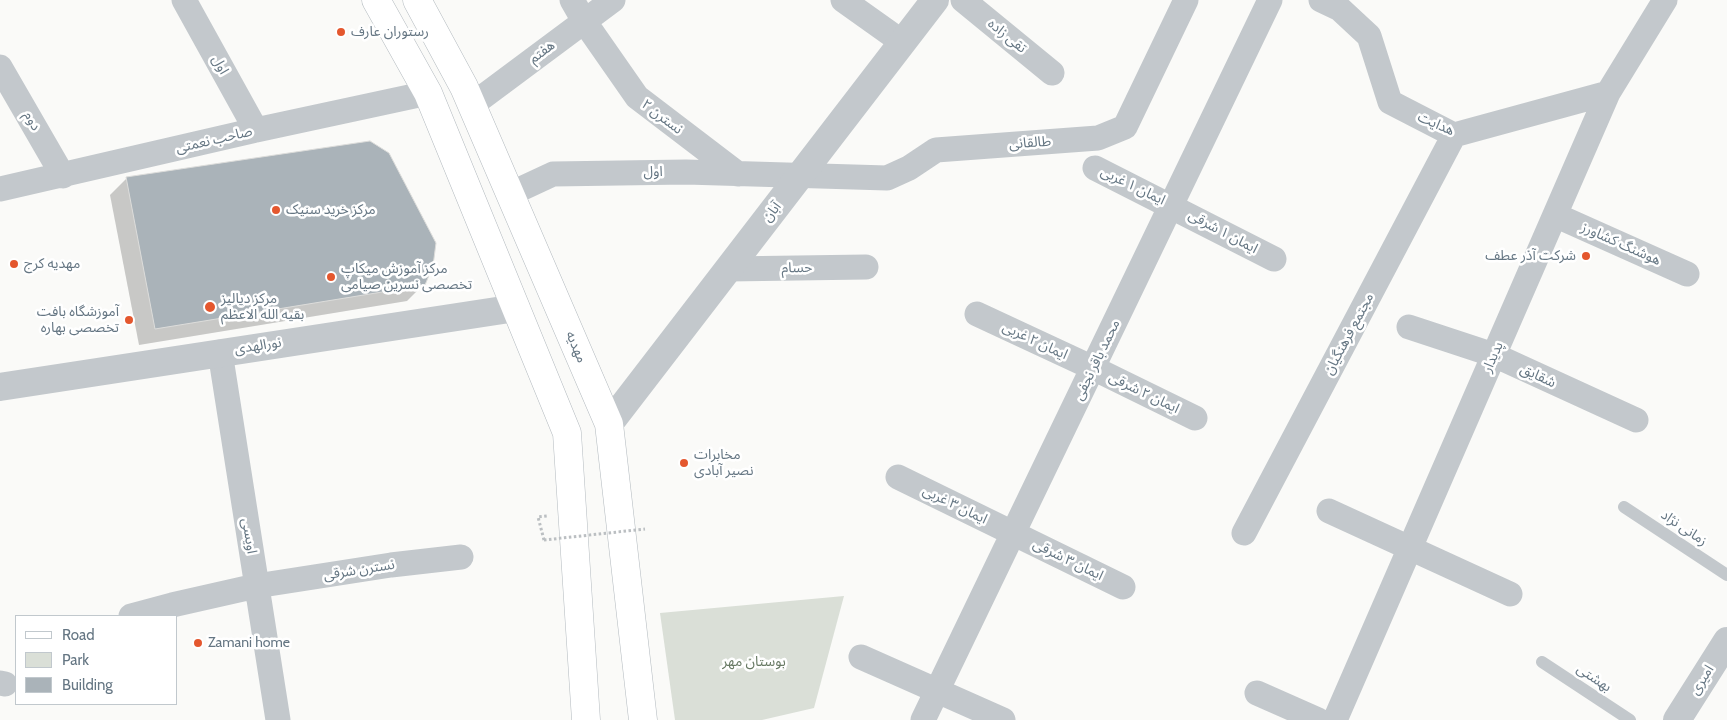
<!DOCTYPE html>
<meta charset="utf-8">
<style>
body{margin:0}
#map{position:relative;width:1727px;height:720px;overflow:hidden;background:#fafaf8;font-family:Cabin,sans-serif}
canvas{display:block}
.legend{position:absolute;left:15px;top:615px;width:162px;height:90px;box-sizing:border-box;background:#fff;border:1px solid #c1c8cd;margin:0;padding:6px 9px;list-style:none;font-size:15px;color:#657683}
.legend li{display:flex;align-items:center;gap:10px;height:25px}
.legend b{width:25px;border:1px solid #c1c8cd}
</style>
<div id="map">
<canvas width="1727" height="720"></canvas>
<ul class="legend">
<li><b style="height:6px;background:#fff"></b>Road</li>
<li><b style="height:14px;background:#dadfd7"></b>Park</li>
<li><b style="height:14px;background:#aab3b9"></b>Building</li>
</ul>
</div>
<script>
const c = document.querySelector('canvas').getContext('2d');
c.lineJoin = 'round';
function fill(path, color) { c.fillStyle = color; c.fill(path, 'evenodd'); }
const poly = rows => new Path2D(rows.map(r => 'M' + r).join(''));
function strokePath(path, color, width, dash) { c.strokeStyle = color; c.lineWidth = width; c.lineCap = dash ? 'butt' : 'round'; c.setLineDash(dash || []); c.stroke(path); }
function label(font, color, halo, rows, align = 'center') {
  c.font = font + ' Cabin,"Noto Sans Arabic",sans-serif'; c.lineWidth = 5; c.setLineDash([]); c.textBaseline = 'middle'; c.strokeStyle = halo; c.fillStyle = color; for (const [text, x, y, turn = 0] of rows) {
    c.save(); c.translate(x, y); c.rotate((+turn || 0) * Math.PI / 180); c.textAlign = isNaN(turn) ? turn : align; if (halo) c.strokeText(text, 0, 0); c.fillText(text, 0, 0); c.restore();
  }
}
const green = poly([
 [844,596,814,708,762,720,675,720,660,613]
]);
const shadow = poly([
 [127,178,424,284,407,301,139,345,110,195]
]);
const building = poly([
 [370,141,389,153,436,243,433,266,425,285,155,329,126,177,370,141]
]);
const path = poly([
 [544,540,538,517,547,516]
]);
const service = poly([
 [1624,507,1727,575],
 [1542,662,1630,720]
]);
const minor = poly([
 [184,0,256,130],
 [572,0,584,21,637,97,738,174],
 [843,0,902,42],
 [963,0,1052,73],
 [1321,0,1340,9,1369,36,1390,102,1454,135,1608,93],
 [0,67,63,176],
 [472,105,613,0],
 [1095,168,1274,259],
 [0,189,256,130,428,93],
 [510,194,553,174,686,172,887,178,909,168,936,150,1098,138,1125,127,1186,0],
 [1555,215,1687,274],
 [728,269,866,267],
 [977,314,1093,368,1195,418],
 [1409,327,1494,355,1636,420],
 [220,352,278,720],
 [898,477,1123,587],
 [1329,511,1510,594],
 [1244,533,1454,135],
 [131,616,172,605,256,586,391,565,461,557],
 [861,657,1003,720],
 [0,683,5,684],
 [1257,693,1318,720],
 [923,720,1270,0],
 [1335,720,1608,93,1665,0]
]);
const tertiary = poly([
 [0,387,516,308],
 [609,424,935,0],
 [1677,720,1727,641]
]);
const secondary = poly([
 [376,0,428,93,567,433,586,720],
 [417,0,464,87,609,424,643,720]
]);
const pathBridge = poly([
 [544,540,645,529]
]);
const markers = [
 [341,32,5,"#e4572e"],
 [276,210,5,"#e4572e"],
 [1586,256,5,"#e4572e"],
 [14,264,5,"#e4572e"],
 [331,277,5,"#e4572e"],
 [210,307,6,"#e4572e"],
 [129,320,5,"#e4572e"],
 [684,463,5,"#e4572e"],
 [198,643,5,"#e4572e"]
];
const poiNames = [
 ["رستوران عارف",351,32],
 ["مرکز خرید سنیک",286,210],
 ["شرکت آذر عطف",1576,256,"right"],
 ["مهدیه کرج",24,264],
 ["مرکز آموزش میکاپ",341,269],
 ["تخصصی نسرین صیامی",341,285],
 ["مرکز دیالیز",221,299],
 ["بقیه الله الاعظم",221,315],
 ["آموزشگاه بافت",119,312,"right"],
 ["تخصصی بهاره",119,328,"right"],
 ["مخابرات",694,455],
 ["نصیر آبادی",694,471],
 ["Zamani home",208,643]
];
const streetNames = [
 ["تقی زاده",1007,36,39],
 ["هفتم",542,52,-37],
 ["اول",220,65,61],
 ["نسترن ۲",662,117,37],
 ["دوم",32,121,60],
 ["هدایت",1436,124,24],
 ["صاحب نعمتی",214,140,-13],
 ["طالقانی",1030,143,-4],
 ["اول",653,172,-1],
 ["ایمان ۱ غربی",1133,186,26],
 ["آبان",772,212,-52],
 ["ایمان ۱ شرقی",1223,232,28],
 ["هوشنگ کشاورز",1621,244,24],
 ["حسام",797,268,-1],
 ["مجتمع فرهنگیان",1349,334,-62],
 ["ایمان ۲ غربی",1035,341,25],
 ["نورالهدی",258,346,-9],
 ["مهدیه",576,347,67],
 ["پدیدار",1493,357,-66],
 ["محمد باقر نجفی",1097,360,-64],
 ["شقایق",1538,376,25],
 ["ایمان ۲ شرقی",1144,393,26],
 ["ایمان ۳ غربی",955,505,26],
 ["زمانی نژاد",1684,528,34],
 ["اویسی",249,536,81],
 ["ایمان ۳ شرقی",1068,560,26],
 ["نسترن شرقی",359,570,-9],
 ["بهشتی",1594,678,34],
 ["امیری",1702,680,-58]
];
const parkNames = [
 ["بوستان مهر",754,662]
];
fill(green, '#dadfd7');
fill(shadow, '#0003');
fill(building, '#aab3b9');
strokePath(building, '#dcdcda', 1);
strokePath(secondary, '#b3babf', 29);
strokePath(path, '#bbbfc2', 3, [2.5, 2.5]);
strokePath(service, '#c3c8cc', 12);
strokePath(minor, '#c3c8cc', 25);
strokePath(tertiary, '#c3c8cc', 28);
strokePath(secondary, '#fff', 28);
strokePath(pathBridge, '#bbbfc2', 3, [2.5, 2.5]);
for (const [x, y, r, color] of markers) { const dot = new Path2D(); dot.arc(x, y, r, 0, 2 * Math.PI); c.fillStyle = color; c.fill(dot); strokePath(dot, '#fff', 2); }
label('14px', '#657683', '#fff', poiNames, 'left');
label('14px', '#657683', '#fff', streetNames);
label('14px', '#687a64', '#fff', parkNames);
</script>
